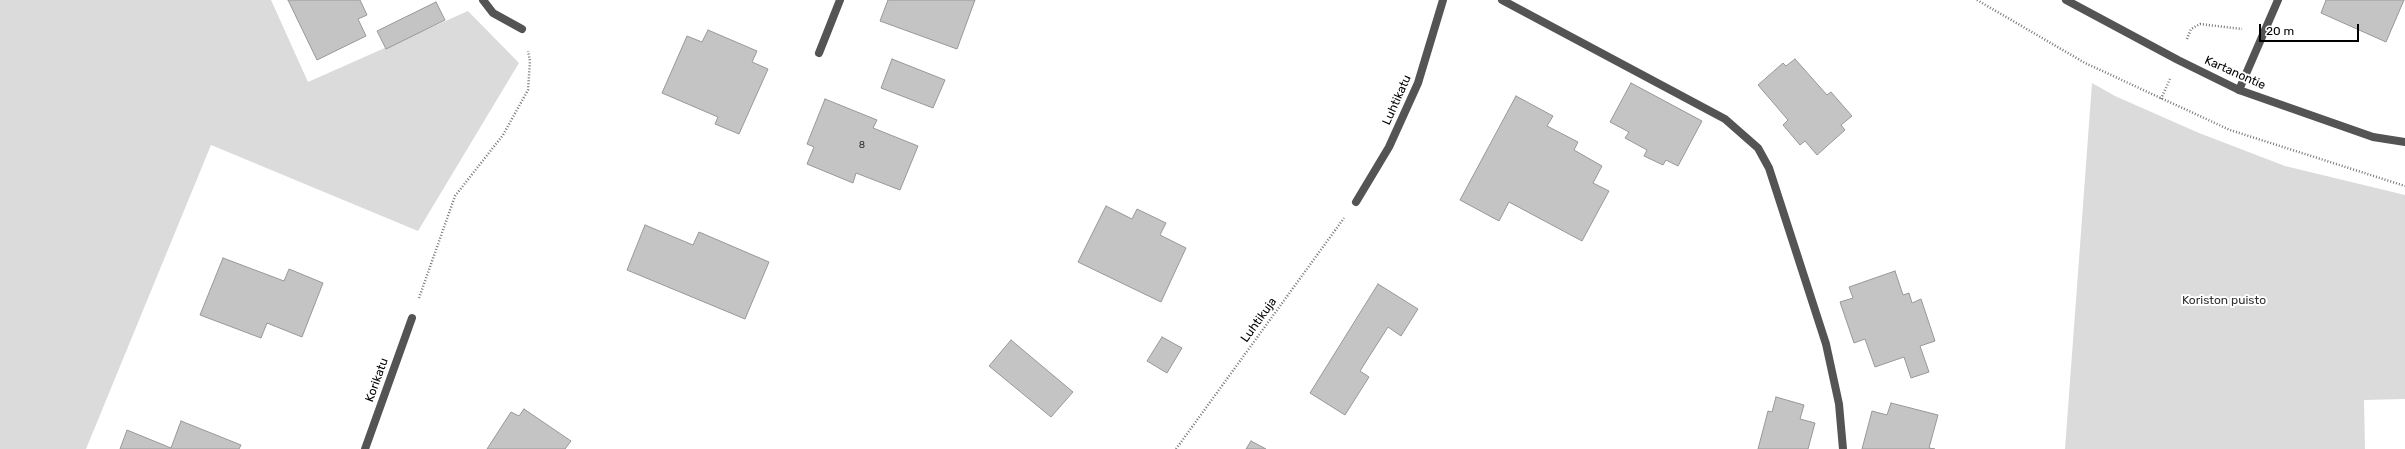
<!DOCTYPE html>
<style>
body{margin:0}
#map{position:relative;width:2405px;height:449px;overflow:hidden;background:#fff;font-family:Rubik,sans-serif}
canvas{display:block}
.scale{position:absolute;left:2259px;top:24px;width:100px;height:18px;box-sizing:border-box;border:2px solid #000;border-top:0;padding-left:5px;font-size:12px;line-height:14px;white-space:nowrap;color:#000;-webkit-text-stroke:3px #fff;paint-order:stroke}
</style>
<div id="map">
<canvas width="2405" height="449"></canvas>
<div class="scale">20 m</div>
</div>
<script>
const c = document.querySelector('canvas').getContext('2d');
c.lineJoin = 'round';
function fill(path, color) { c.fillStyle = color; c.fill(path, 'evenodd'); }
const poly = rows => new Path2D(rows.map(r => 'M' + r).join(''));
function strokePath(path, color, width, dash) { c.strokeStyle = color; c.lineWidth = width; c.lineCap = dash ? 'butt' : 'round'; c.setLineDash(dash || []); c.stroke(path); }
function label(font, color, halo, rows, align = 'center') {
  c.font = font + ' Rubik,sans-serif'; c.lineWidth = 4; c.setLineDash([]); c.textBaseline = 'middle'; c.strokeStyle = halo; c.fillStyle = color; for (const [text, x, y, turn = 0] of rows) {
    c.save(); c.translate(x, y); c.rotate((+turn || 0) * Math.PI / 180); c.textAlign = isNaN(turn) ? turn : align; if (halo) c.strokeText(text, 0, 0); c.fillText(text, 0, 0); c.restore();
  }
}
const green = poly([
 [0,0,271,0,308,82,468,11,519,63,418,231,211,145,86,449,0,449],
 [2092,83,2115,96,2199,133,2285,166,2405,195,2405,399,2364,400,2365,449,2065,449]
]);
const building = poly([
 [288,0,360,0,367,15,358,19,366,36,317,60,288,0],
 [888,0,975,0,957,49,880,21,888,0],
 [2326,0,2404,0,2386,42,2321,13,2326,0],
 [436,2,445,20,386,49,377,31,436,2],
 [708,30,757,51,752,62,768,69,739,134,715,124,718,117,662,93,687,36,702,42,708,30],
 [892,59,945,80,933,108,881,88,892,59],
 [1795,59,1827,95,1831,92,1852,116,1841,125,1845,130,1817,155,1805,141,1800,145,1783,125,1788,120,1758,85,1783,63,1786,66,1795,59],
 [1631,83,1702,121,1678,166,1666,160,1663,165,1644,156,1647,150,1625,138,1629,132,1610,122,1631,83],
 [1516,96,1553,116,1547,126,1578,142,1574,150,1602,166,1593,183,1609,191,1582,241,1509,202,1499,221,1460,200,1516,96],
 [825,99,877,120,873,128,918,146,900,190,856,173,853,183,807,164,814,147,807,144,825,99],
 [1106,206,1132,219,1137,209,1166,223,1160,235,1186,248,1161,302,1078,262,1106,206],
 [645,225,693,245,699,232,769,262,745,319,627,270,645,225],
 [223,258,284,281,289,269,323,283,302,337,267,323,261,338,200,315,223,258],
 [1895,271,1903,295,1909,293,1912,303,1921,299,1935,341,1920,346,1929,372,1911,378,1904,357,1875,367,1865,339,1854,343,1840,302,1853,298,1849,287,1895,271],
 [1378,284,1418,309,1401,336,1388,327,1360,371,1369,377,1345,415,1310,393,1378,284],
 [1162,337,1182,348,1167,373,1147,361,1162,337],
 [1011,340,1073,392,1051,417,989,366,1011,340],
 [1776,397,1804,405,1800,419,1815,423,1808,449,1758,449,1768,411,1772,412,1776,397],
 [1891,403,1938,415,1929,448,1935,449,1862,449,1872,411,1887,415,1891,403],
 [524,409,571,441,565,449,487,449,511,412,519,416,524,409],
 [181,421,241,445,239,449,120,449,127,430,171,448,181,421],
 [1251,441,1266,449,1246,449,1251,441]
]);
const path = poly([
 [1977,0,2085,63,2230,130,2405,186],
 [2187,39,2191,29,2200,24,2242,29],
 [2161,99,2170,79],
 [419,298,455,196,503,135,528,90,530,61,528,51],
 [1176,449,1344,218]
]);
const service = poly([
 [819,53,840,0]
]);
const minor = poly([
 [483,0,493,13,522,29],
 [1502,0,1725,119,1758,148,1769,168,1826,344,1839,404,1843,449],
 [2239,90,2278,0],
 [1356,202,1389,147,1418,83,1443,0],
 [365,449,412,318]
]);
const tertiary = poly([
 [2066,0,2178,60,2239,90,2373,137,2405,142]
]);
const numberNames = [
 ["8",862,145]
];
const streetNames = [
 ["Kartanontie",2235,73,24],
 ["Luhtikatu",1397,100,-66],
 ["Luhtikuja",1259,320,-54],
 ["Korikatu",377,380,-70]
];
const parkNames = [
 ["Koriston puisto",2224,301]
];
fill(green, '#dbdbdb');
fill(building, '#c4c4c4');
strokePath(building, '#989898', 1);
strokePath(path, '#767676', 2.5, [1, 2]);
strokePath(service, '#545454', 8);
strokePath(minor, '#545454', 8);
strokePath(tertiary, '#545454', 8);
label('10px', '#313131', null, numberNames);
label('12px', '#000', '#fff', streetNames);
label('12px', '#323232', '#fff', parkNames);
</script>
